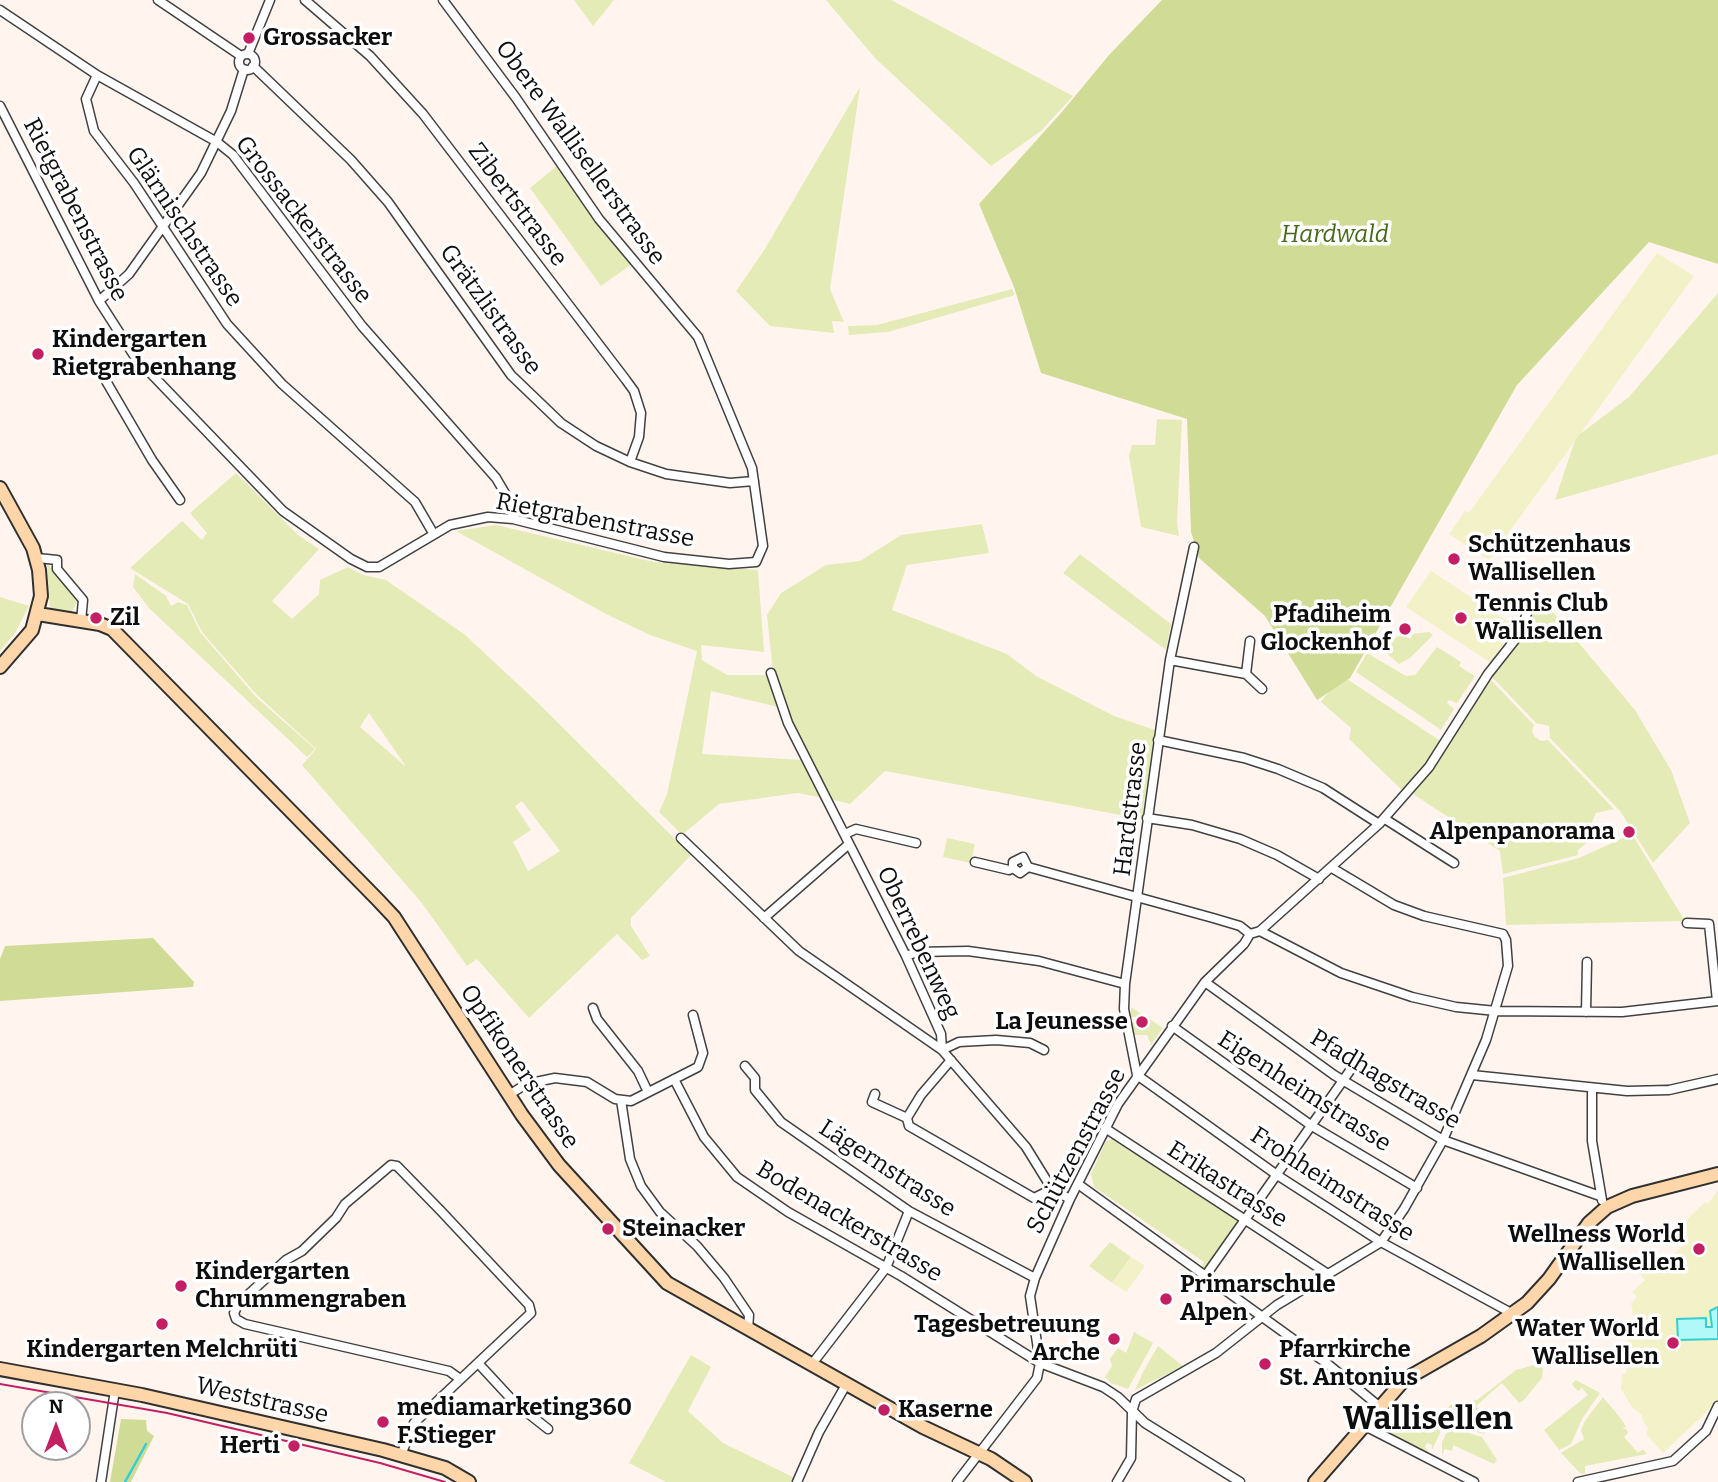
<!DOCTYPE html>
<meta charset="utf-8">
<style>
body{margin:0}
#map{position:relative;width:1718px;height:1482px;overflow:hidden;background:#fff5ee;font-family:Bitter,serif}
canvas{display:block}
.north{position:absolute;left:21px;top:1391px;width:70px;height:70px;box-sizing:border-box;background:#fff;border:2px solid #9f9f9f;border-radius:50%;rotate:0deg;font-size:19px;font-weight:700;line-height:28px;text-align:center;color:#0e0e0e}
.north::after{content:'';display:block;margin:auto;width:24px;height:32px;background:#c32064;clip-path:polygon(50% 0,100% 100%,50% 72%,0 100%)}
</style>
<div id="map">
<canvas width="1718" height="1482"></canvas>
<div class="north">N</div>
</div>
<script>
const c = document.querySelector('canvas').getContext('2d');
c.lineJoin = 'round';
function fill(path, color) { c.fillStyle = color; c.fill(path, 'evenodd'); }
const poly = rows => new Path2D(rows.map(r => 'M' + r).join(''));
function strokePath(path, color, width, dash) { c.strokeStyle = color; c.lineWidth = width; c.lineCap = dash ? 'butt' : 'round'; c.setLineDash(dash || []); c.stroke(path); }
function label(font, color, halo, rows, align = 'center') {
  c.font = font + ' Bitter,serif'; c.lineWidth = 7; c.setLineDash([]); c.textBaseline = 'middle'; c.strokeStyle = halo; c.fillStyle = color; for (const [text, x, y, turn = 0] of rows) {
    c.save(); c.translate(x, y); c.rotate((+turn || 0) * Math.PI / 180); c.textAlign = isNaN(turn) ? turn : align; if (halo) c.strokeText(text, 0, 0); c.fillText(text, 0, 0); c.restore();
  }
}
const green = poly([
 [574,0,614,0,593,26],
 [826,0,891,0,1073,96,1041,131,991,166,875,58],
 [860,87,830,289,844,322,832,321,834,333,770,326,736,291,763,252],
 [558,165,632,264,601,286,530,188],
 [1012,289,1015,295,888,332,849,335,848,326,877,325],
 [1718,293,1718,454,1555,500,1576,437,1629,397],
 [1157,419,1182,420,1177,523,1179,536,1141,527,1129,456,1132,445,1155,445],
 [236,473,298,535,319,549,272,601,292,619,319,594,320,580,348,567,363,575,386,580,464,634,535,700,691,855,631,918,631,926,650,956,642,960,617,934,529,1018,477,959,467,966,421,902,302,765,316,749,257,695,202,632,188,604,130,568,182,521,202,540,207,533,190,513],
 [369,713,405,765,405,766,360,727],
 [522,801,560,851,528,871,513,842,531,830,515,806],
 [982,524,989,553,907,565,892,610,1007,654,1036,676,1114,716,1155,730,1142,819,885,771,850,804,830,799,792,725,773,673,767,615,781,593,826,565,860,561,901,535],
 [496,525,654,562,758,570,764,652,701,645,702,660,727,675,766,675,778,707,711,691,702,754,803,760,823,798,798,793,719,804,682,835,659,812,667,794,697,651,650,635,604,613,456,531],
 [1080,554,1171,624,1166,650,1063,573],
 [47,563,77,602,71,613,59,614,50,608],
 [135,574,166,596,171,606,178,602,187,605,200,632,256,697,315,749,307,757,149,608,133,587],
 [1537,593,1635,710,1671,770,1690,823,1653,863,1620,811,1550,738,1549,726,1536,723,1492,677,1521,636],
 [0,597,29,606,15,633,0,651],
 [1429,632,1433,635,1410,658,1399,664,1377,645,1381,638,1389,645,1396,637,1403,635,1410,639,1413,634],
 [1437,647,1461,662,1459,666,1475,676,1457,703,1449,700,1447,703,1454,709,1441,730,1356,672,1367,653,1406,676,1415,675],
 [1341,675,1442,742,1404,792,1349,739,1351,728,1321,702],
 [1487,680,1492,681,1534,725,1532,731,1535,737,1541,741,1548,740,1614,809,1596,813,1592,822,1591,839,1578,850,1578,855,1503,874,1500,851,1413,794,1436,762],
 [1632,834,1685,921,1506,925,1503,878,1579,858],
 [947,838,975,844,971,863,943,857],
 [1131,1007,1163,1028,1151,1045,1147,1035,1134,1035,1132,1024,1136,1017,1131,1017],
 [1115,1138,1240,1221,1205,1270,1201,1267,1204,1262,1094,1187,1091,1174,1106,1141],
 [1110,1242,1131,1257,1112,1283,1089,1266],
 [1134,1332,1153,1343,1128,1389,1111,1383,1105,1377,1112,1366,1110,1359,1118,1348,1126,1353],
 [1158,1346,1183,1366,1135,1390,1143,1372],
 [691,1355,711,1367,688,1411,723,1443,793,1477,791,1482,666,1482,629,1463],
 [1538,1364,1543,1368,1542,1378,1524,1400,1519,1403,1502,1383,1476,1406,1479,1410,1475,1415,1488,1431,1484,1434,1446,1423,1444,1413,1450,1405,1477,1400,1516,1370],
 [1576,1380,1600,1393,1582,1419,1571,1444,1559,1450,1544,1430,1588,1395,1582,1388,1578,1391,1574,1387,1572,1384],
 [1603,1397,1622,1420,1626,1427,1622,1429,1626,1429,1628,1433,1624,1437,1638,1453,1643,1449,1647,1454,1585,1466,1585,1474,1581,1474,1561,1453,1584,1439,1581,1430,1585,1421],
 [1413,1412,1432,1414,1442,1425,1482,1437,1497,1460,1494,1464,1453,1445,1452,1451,1445,1449,1442,1455,1442,1442,1447,1432,1442,1429,1432,1450,1432,1445,1427,1443,1425,1447,1429,1453,1384,1431,1390,1423]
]);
const forest = poly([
 [1162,0,1718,0,1718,264,1649,242,1517,385,1350,678,1317,700,1265,616,1199,558,1191,532,1187,419,1041,373,1014,287,979,204,1061,113,1109,55],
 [153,938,194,982,193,987,0,1001,0,959,5,946],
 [121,1419,146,1420,147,1431,154,1436,131,1482,110,1482]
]);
const pitch = poly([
 [1657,253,1694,276,1489,560,1449,534,1465,511,1469,513],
 [1431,571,1515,626,1491,663,1406,607],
 [1718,1190,1718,1401,1663,1453,1646,1434,1648,1427,1643,1422,1642,1415,1632,1407,1621,1389,1622,1374,1626,1374,1627,1365,1628,1321,1623,1319,1634,1319,1631,1303,1637,1297,1632,1292,1645,1280,1638,1272,1657,1254,1666,1262,1684,1245,1673,1233,1705,1202,1708,1204],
 [1131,1257,1145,1266,1126,1292,1112,1283]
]);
const water = poly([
 [1718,1307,1718,1339,1678,1340,1677,1319,1706,1318,1706,1327,1712,1327,1710,1311,1718,1307]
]);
const stream = poly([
 [125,1482,146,1444]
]);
const street = poly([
 [158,0,241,56],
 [305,0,370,56,423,114,626,380,634,391,641,413,639,437,630,462],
 [0,10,97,75,217,142,233,155,362,326,496,478,509,500,513,519],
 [248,54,270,0],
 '239 62a8 8 0 1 1 16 0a8 8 0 1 1-16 0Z',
 [253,66,351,160,388,202,511,375,561,423,596,446,630,462,666,474,730,483,754,481],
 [97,75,86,99,94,131,134,183,227,324,282,384,415,502,433,533],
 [0,106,99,301,135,357,283,511,351,559,367,567,379,567,450,525,488,517,513,519,664,557,729,564,756,562,763,546,752,468,698,337,599,219,516,98,443,0],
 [99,301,129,274,201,173,231,111,244,69],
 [106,381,152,460,180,500],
 [37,558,57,560,57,569,83,600,81,621],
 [1170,660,1246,674,1262,689],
 [771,673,788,723,906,956,941,1034,942,1050],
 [1246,674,1250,641],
 [1158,740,1244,758,1278,769,1323,788,1379,824],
 [1147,818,1192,825,1240,839,1277,855,1319,879],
 [1385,819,1454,863],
 [845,834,856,829,916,843],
 [681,838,799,951,942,1050,1026,1147,1052,1189,1070,1199],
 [975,862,1009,870,1013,868],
 [1028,867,1020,873,1013,868,1013,862,1023,857,1028,867,1213,918,1240,926,1250,934],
 [764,918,849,844],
 [1687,923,1709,924,1717,1001],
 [1260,931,1341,973,1412,997,1456,1007,1496,1011,1622,1012,1718,1001],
 [906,956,917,952,968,951,1039,961,1125,984],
 [1205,982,1334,1075,1443,1140,1600,1196],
 [593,1008,597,1019,638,1071,648,1092],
 [1586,1012,1587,962],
 [1172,1026,1312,1126,1417,1188],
 [942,1050,959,1042,996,1040,1030,1043,1044,1050],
 [951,1060,921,1095,907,1118,909,1126,1034,1198,1052,1189],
 [745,1066,755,1078,755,1090,781,1122,909,1211,1035,1278],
 [1137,1075,1124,1009,1125,984,1170,660,1194,547],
 [1137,1075,1277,1175,1381,1242,1513,1314],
 [1472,1075,1627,1091,1669,1090,1718,1079],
 [674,1079,704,1137,737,1177,788,1212,901,1276,1040,1363,1103,1387,1118,1397,1145,1423,1240,1482],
 [1592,1088,1592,1141,1602,1200],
 [875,1094,872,1102,907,1118],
 [509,1095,526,1084,555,1078,587,1082,615,1099,631,1101,698,1067,703,1053,693,1015],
 [621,1100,630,1159,641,1186,660,1212,697,1246,724,1278,749,1315,748,1330],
 [1105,1128,1328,1274],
 [1078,1184,1329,1365,1380,1407],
 [1206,1275,1356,1062],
 [478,1363,515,1403,548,1429],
 [812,1364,886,1268,909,1211],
 [1365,1426,1474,1482],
 [401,1455,414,1423,531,1313,529,1305,440,1210,397,1166,391,1165,345,1204,336,1218,302,1251,286,1260,239,1303,234,1313,236,1319,245,1324,449,1371,460,1379],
 [101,1482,115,1390],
 [797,1482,819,1432,847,1383],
 [957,1482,1037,1378,1040,1363,1030,1296,1035,1278,1070,1199,1118,1104,1205,982,1244,944,1250,934,1260,931,1379,824,1429,767,1488,674,1518,636,1532,601],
 [1117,1482,1131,1458,1132,1412,1136,1399,1216,1353,1277,1305,1381,1242,1404,1209,1443,1140,1486,1040,1508,966,1506,940,1503,934,1424,916,1394,905,1332,868],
 [1578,1482,1673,1461,1706,1431,1718,1406]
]);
const secondary = poly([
 [0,488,33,548,39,570,41,596,32,630,0,667],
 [38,614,100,624,112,629,378,900,394,917,522,1115,559,1165,667,1283,923,1427,991,1459,1025,1482],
 [0,1369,142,1395,383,1450,445,1468,469,1482],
 [1315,1482,1404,1380,1481,1336,1527,1303,1549,1279,1589,1223,1607,1207,1632,1196,1718,1174]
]);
const tram = poly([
 [0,1384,167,1413,380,1463,445,1482]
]);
const markers = [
 [249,38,7,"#c32064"],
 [38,354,7,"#c32064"],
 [1454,559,7,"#c32064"],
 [96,618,7,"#c32064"],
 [1461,618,7,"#c32064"],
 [1405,629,7,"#c32064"],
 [1629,832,7,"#c32064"],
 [1142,1022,7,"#c32064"],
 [608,1229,7,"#c32064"],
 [1699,1249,7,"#c32064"],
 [181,1286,7,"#c32064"],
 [1166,1299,7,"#c32064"],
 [162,1324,7,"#c32064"],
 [1114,1339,7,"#c32064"],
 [1673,1343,7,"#c32064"],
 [1265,1364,7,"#c32064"],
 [884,1410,7,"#c32064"],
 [383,1422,7,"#c32064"],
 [294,1446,7,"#c32064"]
];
const poiNames = [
 ["Grossacker",263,38],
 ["Kindergarten",52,340],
 ["Rietgrabenhang",52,368],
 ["Schützenhaus",1468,545],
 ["Wallisellen",1468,573],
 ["Tennis Club",1475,604],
 ["Wallisellen",1475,632],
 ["Pfadiheim",1391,615,"right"],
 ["Glockenhof",1391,643,"right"],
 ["Zil",110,618],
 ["Alpenpanorama",1615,832,"right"],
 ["La Jeunesse",1128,1022,"right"],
 ["Steinacker",622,1229],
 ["Wellness World",1685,1235,"right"],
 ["Wallisellen",1685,1263,"right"],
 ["Kindergarten",195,1272],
 ["Chrummengraben",195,1300],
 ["Primarschule",1180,1285],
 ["Alpen",1180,1313],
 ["Tagesbetreuung",1100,1325,"right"],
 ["Arche",1100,1353,"right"],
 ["Water World",1659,1329,"right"],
 ["Wallisellen",1659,1357,"right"],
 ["Kindergarten Melchrüti",162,1350,"center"],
 ["Pfarrkirche",1279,1350],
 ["St. Antonius",1279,1378],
 ["mediamarketing360",397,1408],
 ["F.Stieger",397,1436],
 ["Kaserne",898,1410],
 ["Herti",280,1446,"right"]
];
const streetNames = [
 ["Obere Wallisellerstrasse",580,153,54],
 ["Zibertstrasse",517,205,53],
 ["Rietgrabenstrasse",75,210,63],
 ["Grossackerstrasse",303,220,52],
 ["Glärnischstrasse",184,227,56],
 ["Grätzlistrasse",490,310,54],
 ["Rietgrabenstrasse",595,521,11],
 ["Hardstrasse",1131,809,-83],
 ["Oberrebenweg",918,943,65],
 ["Opfikonerstrasse",519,1067,56],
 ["Pfadhagstrasse",1385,1080,31],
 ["Eigenheimstrasse",1304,1092,33],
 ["Schützenstrasse",1077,1151,-62],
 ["Lägernstrasse",887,1169,33],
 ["Erikastrasse",1227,1185,33],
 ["Frohheimstrasse",1332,1185,33],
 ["Bodenackerstrasse",849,1222,31],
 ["Weststrasse",262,1401,13]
];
const parkNames = [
 ["Hardwald",1335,235]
];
const districtNames = [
 ["Wallisellen",1428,1420]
];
fill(green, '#e5ebb6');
fill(forest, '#d0dc95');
fill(pitch, '#f2f1c8');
fill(water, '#b1f8f8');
strokePath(water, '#35ced2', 2);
strokePath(stream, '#35ced2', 2.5);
strokePath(street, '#414141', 11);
strokePath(secondary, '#303030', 16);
strokePath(street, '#fff', 8);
strokePath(secondary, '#ffd6a9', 12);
strokePath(tram, '#c32064', 2);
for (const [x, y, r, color] of markers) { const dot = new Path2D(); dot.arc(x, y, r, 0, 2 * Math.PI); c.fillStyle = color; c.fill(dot); strokePath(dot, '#fff', 2.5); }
label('bold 24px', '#0e0e0e', '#fff', poiNames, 'left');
label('24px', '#0e0e0e', '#fff', streetNames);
label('italic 24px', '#48681b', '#fff', parkNames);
label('bold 32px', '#0e0e0e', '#fff', districtNames);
</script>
